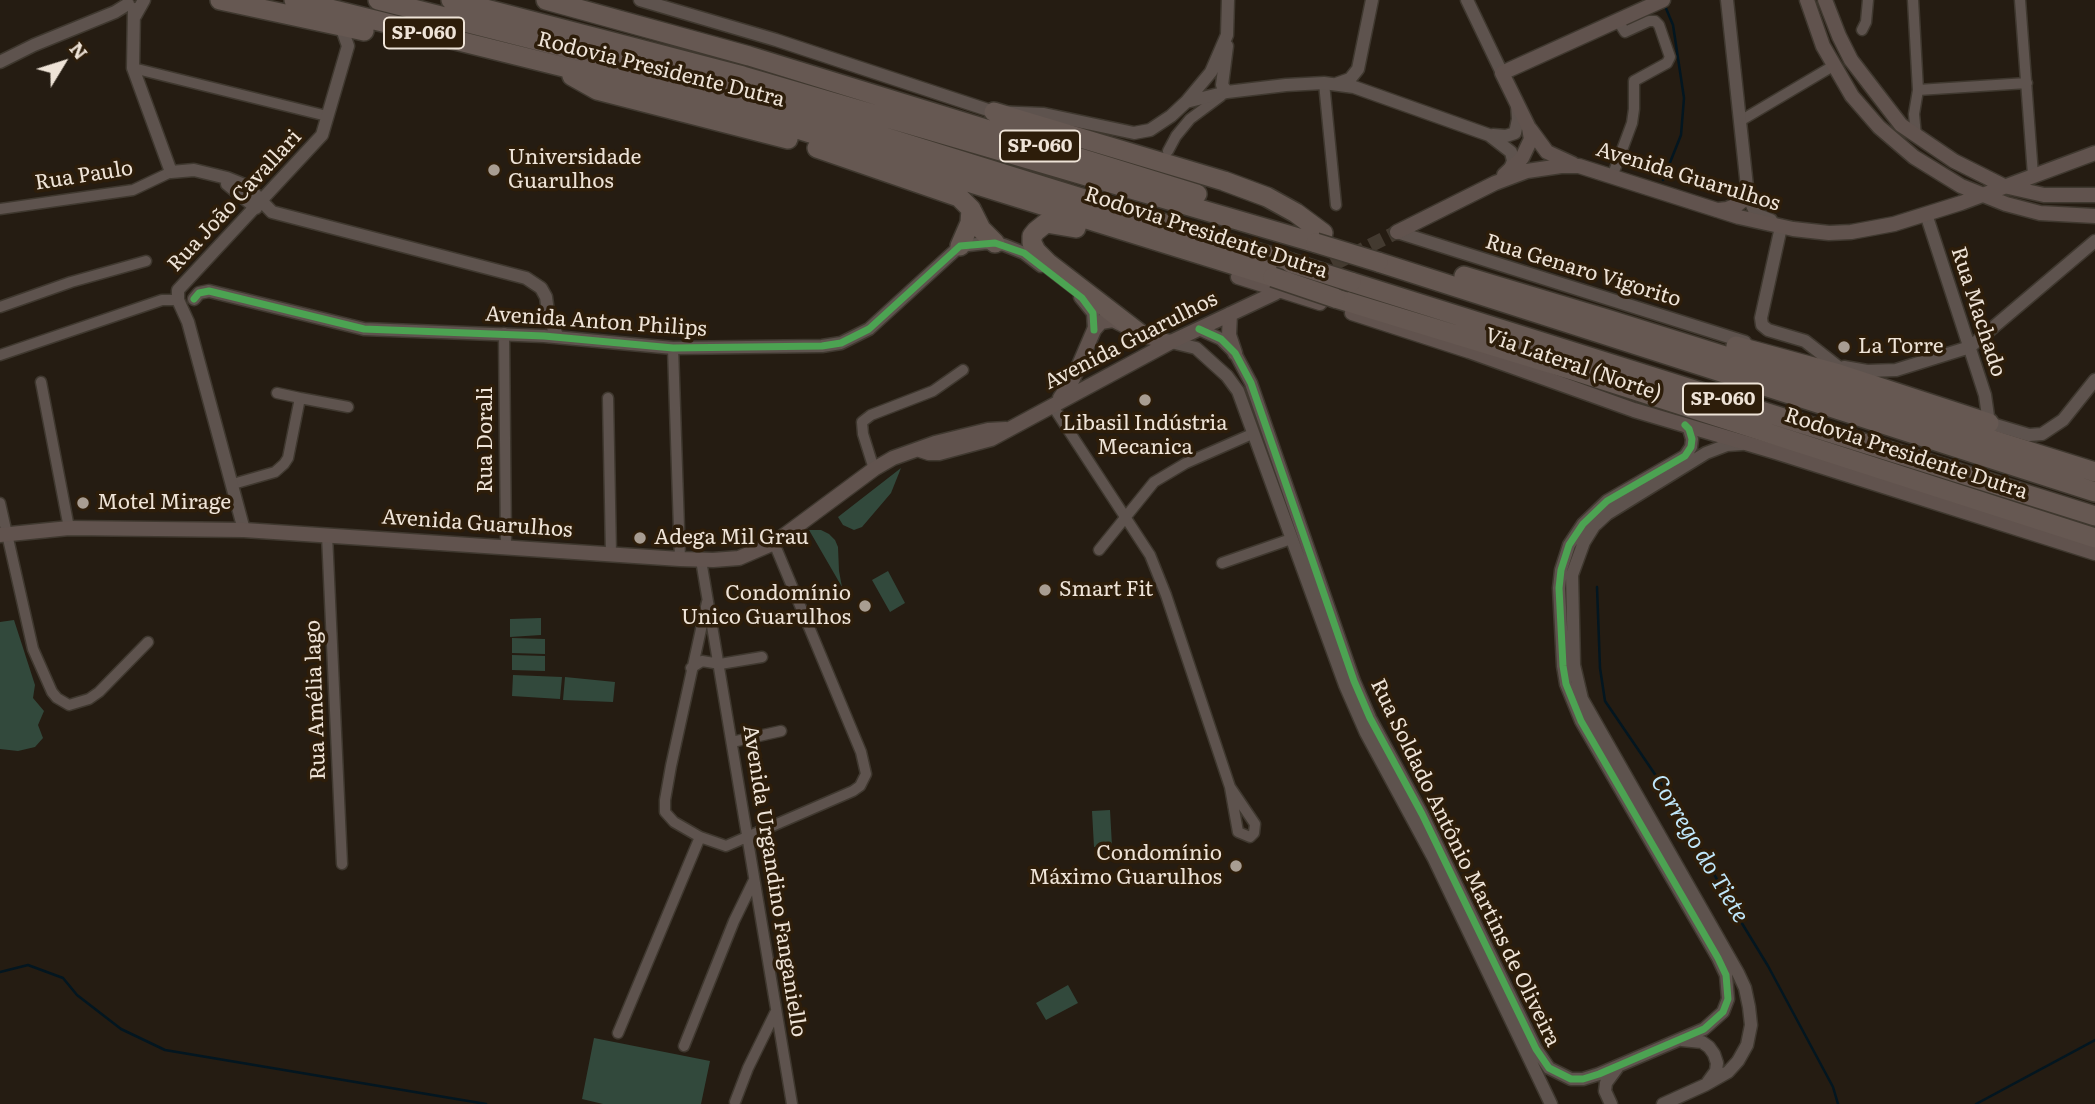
<!DOCTYPE html>
<meta charset="utf-8">
<style>
body{margin:0}
#map{position:relative;width:2095px;height:1104px;overflow:hidden;background:#251c12;font-family:Literata,serif}
canvas{display:block}
.north{position:absolute;left:28px;top:28px;width:70px;height:70px;-webkit-text-stroke:5px #2d1d0a;paint-order:stroke;rotate:52deg;font-size:19px;font-weight:700;line-height:28px;text-align:center;color:#eee3d7}
.north::after{content:'';display:block;margin:auto;width:24px;height:32px;background:#eee3d7;clip-path:polygon(50% 0,100% 100%,50% 72%,0 100%)}
</style>
<div id="map">
<canvas width="2095" height="1104"></canvas>
<div class="north">N</div>
</div>
<script>
const c = document.querySelector('canvas').getContext('2d');
c.lineJoin = 'round';
function fill(path, color) { c.fillStyle = color; c.fill(path, 'evenodd'); }
const poly = rows => new Path2D(rows.map(r => 'M' + r).join(''));
function strokePath(path, color, width, dash) { c.strokeStyle = color; c.lineWidth = width; c.lineCap = dash ? 'butt' : 'round'; c.setLineDash(dash || []); c.stroke(path); }
function label(font, color, halo, rows, align = 'center') {
  c.font = font + ' Literata,serif'; c.lineWidth = 7; c.setLineDash([]); c.textBaseline = 'middle'; c.strokeStyle = halo; c.fillStyle = color; for (const [text, x, y, turn = 0] of rows) {
    c.save(); c.translate(x, y); c.rotate((+turn || 0) * Math.PI / 180); c.textAlign = isNaN(turn) ? turn : align; if (halo) c.strokeText(text, 0, 0); c.fillText(text, 0, 0); c.restore();
  }
}
const green = poly([
 [901,468,891,493,862,527,854,530,843,525,838,517],
 [809,530,821,530,829,534,835,540,838,547,839,571,842,587],
 [888,571,905,603,890,612,872,580],
 [541,618,541,635,510,637,510,619],
 [14,620,35,685,33,698,44,711,38,725,43,738,35,747,18,751,0,749,0,622],
 [512,638,545,639,545,654,512,653],
 [512,655,545,656,545,671,512,670],
 [513,675,562,677,560,699,512,696],
 [565,677,615,682,613,702,563,700],
 [1110,810,1112,846,1094,847,1092,811],
 [1068,985,1078,1003,1046,1020,1036,1003],
 [594,1038,710,1061,701,1104,603,1104,582,1099]
]);
const stream = poly([
 [1663,180,1681,135,1684,98,1673,25,1665,6],
 [1597,587,1600,668,1605,701,1678,808,1732,907,1768,966,1833,1087,1838,1104],
 [0,972,28,965,63,978,77,995,121,1029,165,1050,486,1104],
 [1976,1104,2095,1040]
]);
const secondaryTunnel = poly([
 [1314,274,1397,232]
]);
const minor = poly([
 [1913,0,1918,90,1914,114,1916,136],
 [2020,0,2033,175],
 [1862,30,1866,22,1868,0],
 [133,68,327,116],
 [1324,83,1336,205],
 [1918,90,2027,83],
 [1740,121,1833,66],
 [1168,151,1176,136,1190,119,1221,96],
 [1612,177,1632,123,1634,109,1634,81,1667,63,1670,57,1659,25,1655,21,1649,21,1625,32,1618,21],
 [0,209,133,190,171,172],
 [0,307,71,282,146,261],
 [504,333,506,547],
 [673,348,680,559],
 [0,355,162,300,178,300],
 [41,382,69,528],
 [277,393,300,398],
 [608,398,611,554],
 [1052,405,1150,555,1166,595,1230,787,1238,832,1250,837,1254,833,1255,824,1230,787],
 [874,469,863,434,862,422,871,415,933,391,963,370],
 [233,484,275,472,284,464,288,458,300,398,348,407],
 [0,503,33,649,52,692,57,698,69,705,89,699,99,692,148,642],
 [327,535,342,864],
 [1099,550,1154,482,1186,463,1252,434],
 [701,560,792,1104],
 [1222,563,1291,539],
 [707,602,671,766,665,800,665,812,674,822,700,837,726,846,853,791,860,786,866,774,861,752,774,543],
 [691,668,702,661,720,664,762,657],
 [732,742,781,731],
 [618,1033,700,837],
 [684,1046,734,921,754,880],
 [735,1102,748,1068,775,1013]
]);
const tertiary = poly([
 [640,0,776,40,994,112,1044,114,1134,133,1150,130,1171,116,1186,102,1211,72,1227,35,1228,0],
 [1467,0,1502,73],
 [1727,0,1748,196,1756,214,1771,220],
 [134,9,133,68,171,172,194,170,227,178,247,186,272,212,526,278,541,288,546,297,549,319,558,337],
 [135,16,144,0],
 [0,62,34,45,115,12,128,4],
 [1336,84,1350,79,1358,69,1372,0],
 [1227,92,1222,85,1227,46],
 [1186,102,1227,92,1286,85,1324,83,1354,87,1489,135,1511,152,1513,161,1509,171],
 [1493,135,1506,136,1515,133,1518,119,1517,105],
 [227,184,256,208],
 [1926,214,1985,395,1989,423,2029,435,2042,434,2063,420,2095,380],
 [1781,227,1761,318,1762,325,1768,330,1805,341,1837,366],
 [1397,232,1745,342],
 [1080,297,1093,313,1094,330],
 [194,299,199,293,209,291,364,329,544,336,673,348,822,346,841,343,869,329,960,246,986,243,1004,245,1024,253,1041,266],
 [1199,329,1221,339,1235,353,1251,383,1354,681,1370,718,1422,814,1536,1049,1549,1068,1571,1079,1583,1079,1599,1074,1704,1029,1723,1012,1728,999,1726,975,1718,958,1581,721,1566,684,1563,666,1559,588,1561,570,1569,545,1583,524,1607,501,1685,456,1691,447,1692,439,1689,429,1685,425],
 [1171,342,1196,348,1227,376,1238,391,1345,685,1366,733,1434,859,1551,1104],
 [1844,367,1867,371,1896,370,1970,347,2095,241],
 [244,530,188,322,178,300,178,290,322,135,348,46,341,26],
 [1682,1040,1702,1042,1709,1047,1714,1054,1717,1063,1716,1071,1708,1082],
 [1611,1104,1605,1091,1606,1083,1617,1068],
 [1663,1104,1705,1085,1728,1072,1738,1061,1747,1045,1751,1025,1749,1007,1745,988,1738,973,1582,699,1574,665,1572,575,1584,542,1594,526,1607,514,1706,453,1727,445,1742,444]
]);
const secondary = poly([
 [1807,0,1823,46,1852,96,1879,127,1914,157,1961,186,2006,204,2040,213,2095,216],
 [1825,0,1839,36,1851,60,1901,125,1954,161,2004,186,2044,195,2095,195],
 [1530,129,1547,152,1573,164],
 [1504,175,1522,158,1531,139,1529,128,1502,73,1663,0],
 [1718,210,1727,209,1737,205,1748,196],
 [1397,232,1495,183,1527,171,1561,166,1579,166,1739,217,1793,229,1829,233,1851,232,1894,224,1961,203,2095,153],
 [1238,277,1320,303],
 [1352,313,1469,351,1634,410,1776,452,2095,553],
 [1230,314,1229,335,1235,353],
 [1060,398,1073,379,1094,330,1101,322,1113,320,1147,337,1171,342],
 [920,450,929,453,939,453,991,439,1171,342,1275,293],
 [0,535,69,528,244,530,680,559,713,560,739,558,774,543,874,469,893,458,935,443,988,430,1006,429]
]);
const motorway = poly([
 [220,0,364,31],
 [294,0,733,109,1273,277],
 [378,0,740,92,1291,263],
 [451,0,743,76,1316,243],
 [546,0,749,56,1197,194],
 [572,76,597,90,788,139],
 [994,112,1224,181,1267,197,1296,213,1323,233],
 [817,148,959,197,971,209,981,229,995,243],
 [1076,228,1046,223,1036,231,1032,236,1032,243,1036,251,1048,263,1139,333],
 [960,246,970,223,971,209],
 [1378,262,2095,492],
 [1464,276,1607,319,2095,472],
 [1351,282,2095,516],
 [1335,298,1575,371,2095,538],
 [1736,346,1839,374,1989,423]
]);
const motorwayBridge = poly([
 [1316,243,1378,262],
 [1291,263,1351,282],
 [1273,277,1335,298]
]);
const cycleway = poly([
 [194,299,199,293,209,291,364,329,544,336,673,348,822,346,841,343,869,329,960,246,995,243,1024,253,1082,298,1093,313,1094,330],
 [1199,329,1221,339,1235,353,1251,383,1354,681,1370,718,1422,814,1536,1049,1549,1068,1571,1079,1583,1079,1599,1074,1704,1029,1723,1012,1728,999,1726,975,1718,958,1581,721,1566,684,1563,666,1559,588,1561,570,1569,545,1583,524,1607,501,1685,456,1691,447,1692,439,1689,429,1685,425]
]);
const markers = [
 [494,170,7,"#a89d92"],
 [1844,347,7,"#a89d92"],
 [1145,400,7,"#a89d92"],
 [83,503,7,"#a89d92"],
 [640,538,7,"#a89d92"],
 [1045,590,7,"#a89d92"],
 [865,606,7,"#a89d92"],
 [1236,866,7,"#a89d92"]
];
const shields = [
 [424,33,80],
 [1040,146,80],
 [1723,399,80]
];
const shieldNames = [
 ["SP-060",424,33],
 ["SP-060",1040,146],
 ["SP-060",1723,399]
];
const streetNames = [
 ["Rodovia Presidente Dutra",661,70,14],
 ["Rua Paulo",84,176,-9],
 ["Avenida Guarulhos",1688,177,17],
 ["Rua João Cavallari",235,201,-47],
 ["Rodovia Presidente Dutra",1206,233,18],
 ["Rua Genaro Vigorito",1583,271,17],
 ["Rua Machado",1978,312,72],
 ["Avenida Anton Philips",596,322,4],
 ["Avenida Guarulhos",1131,341,-27],
 ["Via Lateral (Norte)",1573,365,19],
 ["Rua Dorali",486,440,-90],
 ["Rodovia Presidente Dutra",1906,454,18],
 ["Avenida Guarulhos",477,524,4],
 ["Rua Amélia lago",316,700,-92],
 ["Rua Soldado Antônio Martins de Oliveira",1465,863,64],
 ["Avenida Urgandino Fanganiello",774,881,81]
];
const poiNames = [
 ["Universidade",508,158],
 ["Guarulhos",508,182],
 ["La Torre",1858,347],
 ["Libasil Indústria",1145,424,"center"],
 ["Mecanica",1145,448,"center"],
 ["Motel Mirage",97,503],
 ["Adega Mil Grau",654,538],
 ["Smart Fit",1059,590],
 ["Condomínio",851,594,"right"],
 ["Unico Guarulhos",851,618,"right"],
 ["Condomínio",1222,854,"right"],
 ["Máximo Guarulhos",1222,878,"right"]
];
const waterNames = [
 ["Corrego do Tiete",1699,849,59]
];
fill(green, '#32493c');
strokePath(stream, '#031620', 2.5);
strokePath(secondaryTunnel, '#433a30', 14, [14, 7]);
strokePath(minor, '#3f382f', 13);
strokePath(tertiary, '#3f382f', 15);
strokePath(secondary, '#3f382f', 17);
strokePath(motorway, '#3f382f', 22);
strokePath(minor, '#5e534e', 10);
strokePath(tertiary, '#5e534e', 12);
strokePath(secondary, '#61534e', 14);
strokePath(motorway, '#665852', 19);
strokePath(motorwayBridge, '#3f382f', 22, []);
strokePath(motorwayBridge, '#665852', 19);
strokePath(cycleway, '#4ca352', 7);
for (const [x, y, r, color] of markers) { const dot = new Path2D(); dot.arc(x, y, r, 0, 2 * Math.PI); c.fillStyle = color; c.fill(dot); strokePath(dot, '#2d1d0a', 2.5); }
for (const [x, y, w] of shields) { const box = new Path2D(); box.roundRect(x - w / 2, y - 15.5, w, 31, 5); c.fillStyle = '#2d1d0a'; c.fill(box); strokePath(box, '#eee3d7', 2); }
label('bold 19px', '#eee3d7', null, shieldNames);
label('21px', '#eee3d7', '#2d1d0a', streetNames);
label('21px', '#eee3d7', '#2d1d0a', poiNames, 'left');
label('italic 23px', '#c0e7fb', '#2d1d0a', waterNames);
</script>
